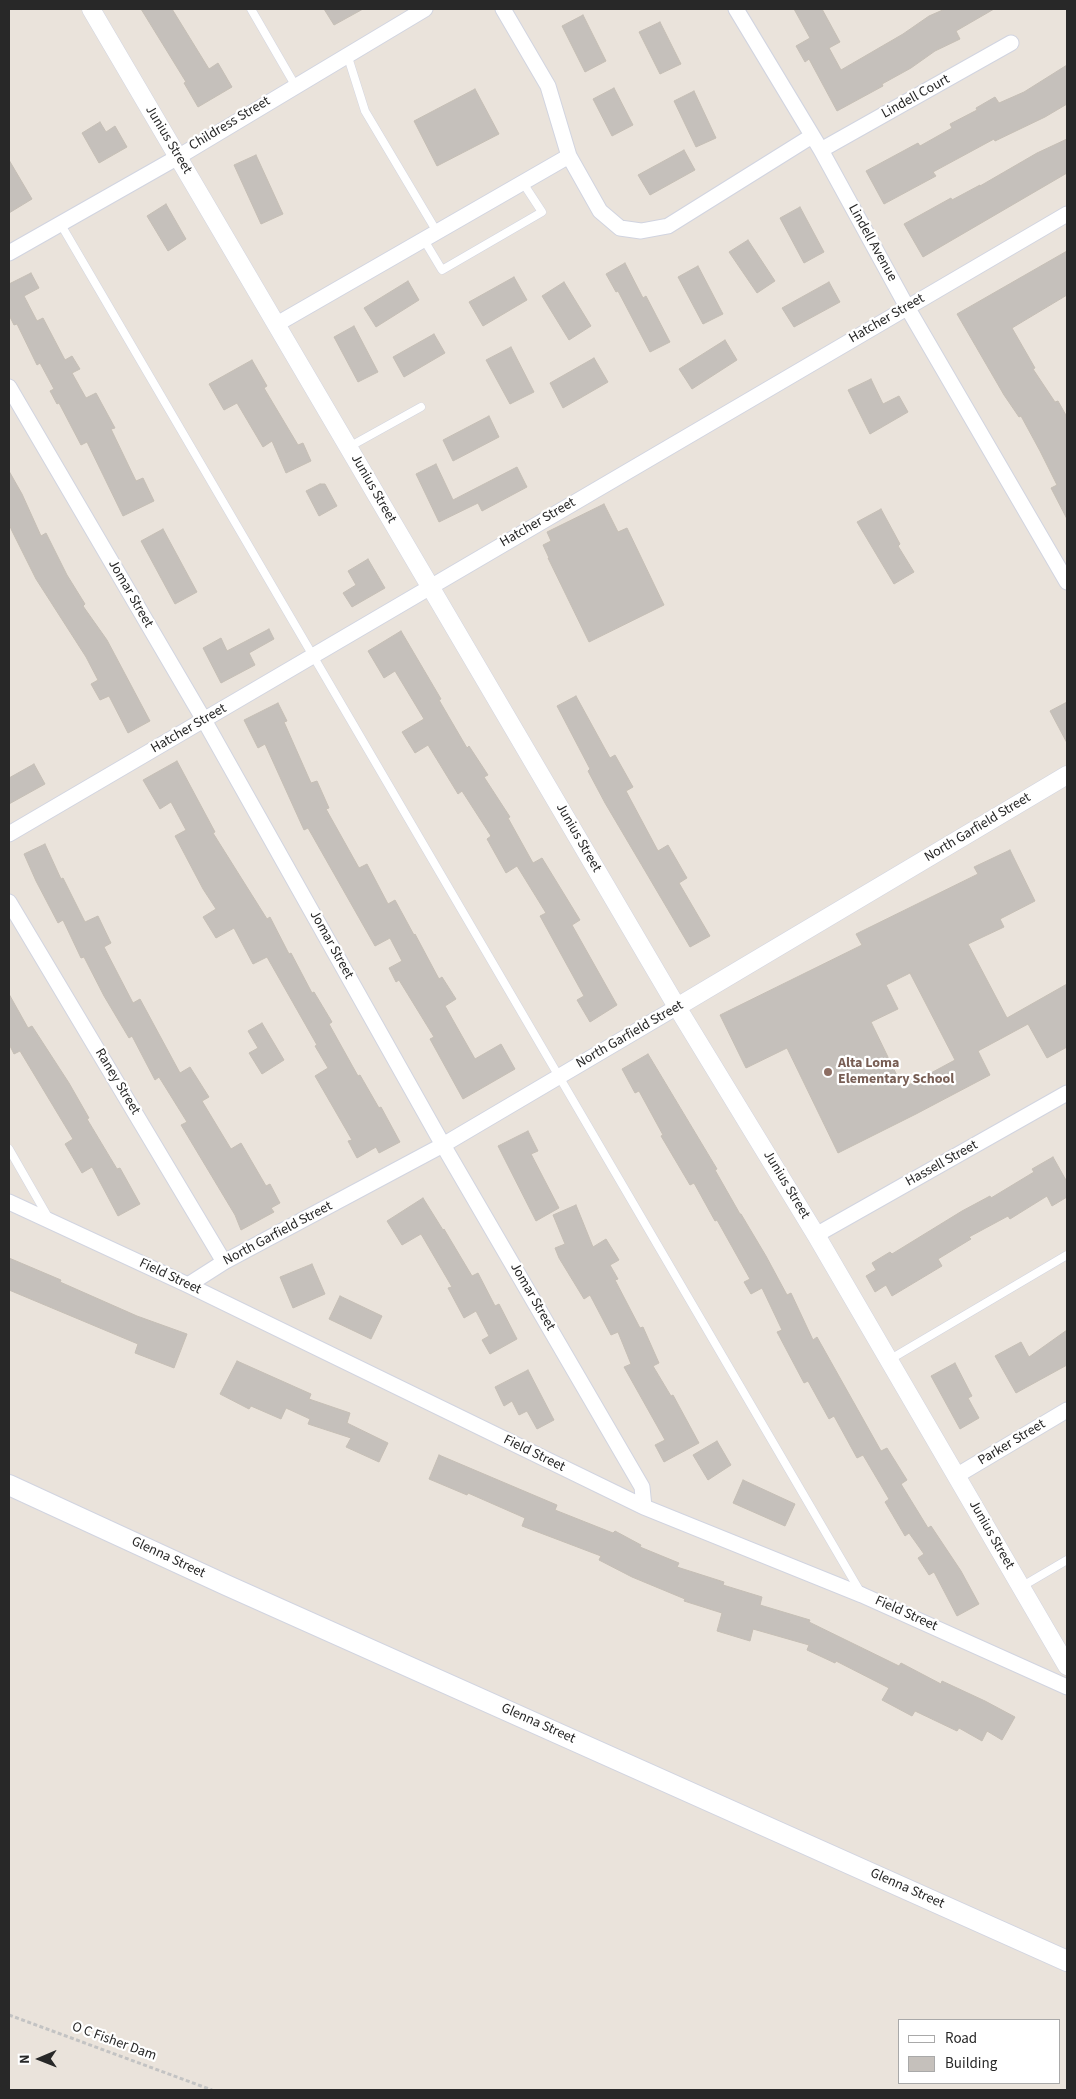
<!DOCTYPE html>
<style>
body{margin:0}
#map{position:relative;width:1076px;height:2099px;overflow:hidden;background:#eae3db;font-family:"Source Sans 3",sans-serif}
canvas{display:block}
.frame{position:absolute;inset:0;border:10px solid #282828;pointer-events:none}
.legend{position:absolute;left:898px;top:2019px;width:162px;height:65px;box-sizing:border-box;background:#fff;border:1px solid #a9a9a9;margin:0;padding:6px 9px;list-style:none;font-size:15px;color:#282828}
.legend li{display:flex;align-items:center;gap:10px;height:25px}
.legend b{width:25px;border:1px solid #a9a9a9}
.north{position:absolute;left:15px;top:2034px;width:50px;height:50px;-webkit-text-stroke:4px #fff;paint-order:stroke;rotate:269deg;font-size:14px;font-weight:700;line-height:20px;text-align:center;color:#282828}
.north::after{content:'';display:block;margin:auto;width:18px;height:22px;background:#282828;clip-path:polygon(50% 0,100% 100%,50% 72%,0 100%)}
</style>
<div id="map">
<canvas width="1076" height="2099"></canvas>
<div class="frame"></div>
<ul class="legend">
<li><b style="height:6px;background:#fff"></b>Road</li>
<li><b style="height:14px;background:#c5c0bb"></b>Building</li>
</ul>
<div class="north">N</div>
</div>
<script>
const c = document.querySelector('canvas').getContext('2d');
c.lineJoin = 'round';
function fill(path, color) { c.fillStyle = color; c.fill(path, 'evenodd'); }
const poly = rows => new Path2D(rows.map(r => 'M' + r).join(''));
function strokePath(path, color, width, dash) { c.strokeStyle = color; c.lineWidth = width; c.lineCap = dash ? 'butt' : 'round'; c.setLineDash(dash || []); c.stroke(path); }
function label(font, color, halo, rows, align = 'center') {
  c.font = font + ' "Source Sans 3",sans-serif'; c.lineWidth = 4.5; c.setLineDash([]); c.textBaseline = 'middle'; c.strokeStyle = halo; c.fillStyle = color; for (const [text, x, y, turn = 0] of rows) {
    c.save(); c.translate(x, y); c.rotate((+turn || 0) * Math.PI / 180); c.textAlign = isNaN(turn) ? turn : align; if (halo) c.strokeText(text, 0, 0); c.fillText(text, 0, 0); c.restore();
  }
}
const building = poly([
 [141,9,172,9,209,69,218,63,232,87,198,107,184,83,186,82,141,9],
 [324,9,363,9,334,25,324,9],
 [794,9,822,9,840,42,829,48,841,70,903,34,929,16,945,9,994,9,956,31,960,39,935,51,911,68,882,84,883,86,837,111,809,59,805,62,796,46,810,38,794,9],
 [583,15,606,61,585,72,562,26,583,15],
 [660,22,681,64,660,74,639,32,660,22],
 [1067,65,1067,104,1045,117,995,141,994,139,933,172,936,176,884,204,866,171,918,143,920,146,952,128,950,124,977,110,976,108,995,97,999,103,1024,92,1067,65],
 [614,88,633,125,612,136,593,99,614,88],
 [475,89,499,134,437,166,414,121,475,89],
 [694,91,716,138,696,147,674,101,694,91],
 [100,122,106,132,115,126,127,147,99,163,82,133,100,122],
 [1067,139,1067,173,923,257,904,224,951,198,952,200,980,185,980,186,1037,153,1067,139],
 [684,150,695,170,650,195,638,175,684,150],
 [256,155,283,214,261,224,234,165,256,155],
 [9,160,32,199,9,213,9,160],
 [166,204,186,239,168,251,147,216,166,204],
 [800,207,824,252,804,263,780,218,800,207],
 [748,240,775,281,757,293,729,252,748,240],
 [1067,251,1067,295,1012,328,1035,368,1033,369,1055,402,1058,401,1067,417,1067,519,1051,488,1057,485,1040,451,1021,416,1019,417,1004,395,957,314,1067,251],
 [625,263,643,298,646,296,670,342,650,352,618,291,616,292,606,274,625,263],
 [698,266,723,314,703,324,678,277,698,266],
 [31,273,39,288,24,296,37,321,43,318,65,360,72,356,80,369,72,373,86,398,96,393,115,428,111,429,136,481,143,478,154,501,123,516,87,442,81,445,59,403,57,404,50,391,54,389,40,363,37,365,17,324,14,325,9,315,9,284,31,273],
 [514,277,527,300,483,326,469,302,514,277],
 [408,281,419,300,376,327,364,308,408,281],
 [564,282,591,326,569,340,542,296,564,282],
 [829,282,840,302,794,327,782,308,829,282],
 [354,326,378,372,358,382,334,337,354,326],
 [434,334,445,353,404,377,393,357,434,334],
 [725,340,737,360,692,389,679,369,725,340],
 [511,347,534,392,510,404,486,360,511,347],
 [594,358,608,382,563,408,550,383,594,358],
 [252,360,267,386,264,388,298,445,303,443,311,461,286,473,272,441,263,447,237,403,224,410,209,384,252,360],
 [871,379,883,404,899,396,908,412,870,434,848,390,871,379],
 [489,416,499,437,453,461,443,440,489,416],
 [436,464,453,500,517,467,527,487,482,511,478,503,439,522,416,474,436,464],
 [9,471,22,494,41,536,46,533,67,575,85,604,83,606,107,640,150,721,128,733,109,696,100,700,91,684,98,680,86,657,36,579,12,531,9,524,9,471],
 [320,484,325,484,337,506,319,516,306,491,320,484],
 [604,504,618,532,627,528,664,605,589,642,548,558,549,558,543,545,551,541,547,532,604,504],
 [881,509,900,544,898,546,914,572,894,584,857,522,881,509],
 [163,529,197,592,175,604,141,541,163,529],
 [368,559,385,588,352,607,343,593,356,585,348,571,368,559],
 [269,629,274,639,249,653,255,665,221,683,203,648,221,638,227,651,269,629],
 [401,631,441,699,439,700,467,748,469,746,488,775,484,777,510,817,508,818,533,863,542,858,580,920,572,925,617,1005,590,1022,577,1000,584,996,540,916,546,913,517,866,506,873,487,839,491,836,462,791,458,794,428,745,415,753,402,732,424,719,395,671,384,678,368,651,401,631],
 [576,696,610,758,615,755,633,787,626,791,658,851,668,845,687,878,679,883,710,936,690,947,605,803,588,771,590,769,557,706,576,696],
 [1067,702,1067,743,1050,711,1067,702],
 [278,703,287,721,284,722,311,783,317,781,329,808,326,809,359,868,367,864,388,904,395,900,414,935,415,934,439,979,442,977,456,999,445,1006,475,1059,501,1044,515,1069,463,1099,430,1039,434,1037,399,980,396,982,389,968,402,961,390,938,375,946,308,828,304,830,265,744,258,748,244,720,278,703],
 [177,761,215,832,213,833,267,919,270,917,289,954,291,953,312,993,314,992,332,1022,329,1024,358,1076,360,1075,379,1108,381,1107,400,1142,379,1153,376,1147,357,1158,348,1141,352,1140,315,1076,328,1068,315,1046,317,1045,267,957,253,964,234,928,216,938,203,917,216,909,203,889,175,836,186,830,171,802,160,809,143,780,177,761],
 [34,764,45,784,9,804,9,778,34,764],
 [45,844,61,879,63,878,85,922,98,916,111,943,104,947,133,1003,140,999,180,1073,190,1067,209,1097,202,1101,231,1149,241,1143,266,1186,270,1184,280,1203,271,1208,274,1212,241,1230,235,1215,181,1125,187,1122,159,1077,155,1080,132,1036,129,1038,104,996,84,957,81,958,63,920,58,923,36,881,24,854,45,844],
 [1010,850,1035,901,1000,919,1004,927,968,944,1007,1018,1067,984,1067,1047,1047,1058,1028,1024,978,1051,990,1075,916,1114,838,1153,787,1048,746,1068,720,1015,862,945,856,934,978,874,974,867,1010,850],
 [910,973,955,1060,903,1088,871,1022,898,1009,886,985,910,973],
 [9,994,28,1028,32,1026,69,1083,89,1118,87,1119,117,1169,120,1168,140,1204,118,1216,92,1167,82,1173,65,1144,73,1139,20,1051,14,1054,9,1044,9,994],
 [262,1023,284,1060,262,1074,249,1053,258,1048,248,1031,262,1023],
 [648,1054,717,1169,715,1170,740,1214,741,1214,766,1256,787,1295,791,1293,813,1340,817,1337,881,1451,887,1448,907,1480,901,1484,928,1528,931,1526,961,1571,979,1604,957,1616,934,1572,929,1575,918,1558,924,1554,909,1533,905,1536,885,1502,889,1499,863,1455,857,1458,834,1416,829,1419,808,1381,804,1383,777,1332,782,1330,762,1288,751,1294,744,1282,750,1279,717,1220,715,1221,694,1183,690,1185,661,1136,663,1135,639,1091,635,1093,622,1069,648,1054],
 [528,1131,538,1151,531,1154,559,1208,536,1221,498,1146,528,1131],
 [1053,1157,1067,1182,1067,1197,1052,1206,1047,1196,1010,1219,1008,1216,969,1237,971,1239,938,1259,942,1266,892,1296,886,1285,875,1292,866,1276,876,1270,872,1263,890,1252,892,1254,962,1211,990,1196,991,1198,1034,1172,1032,1169,1053,1157],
 [423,1198,443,1230,444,1229,472,1276,478,1273,495,1306,499,1304,517,1339,490,1354,482,1340,489,1336,476,1311,464,1318,448,1288,452,1287,421,1234,402,1245,387,1221,423,1198],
 [576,1205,593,1247,606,1239,619,1260,610,1265,618,1279,615,1280,640,1328,643,1327,659,1363,653,1366,671,1396,673,1395,699,1443,664,1462,655,1445,665,1440,624,1367,631,1364,618,1332,611,1335,590,1295,584,1299,559,1258,555,1248,565,1244,553,1215,576,1205],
 [9,1258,61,1280,60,1282,137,1316,187,1334,174,1368,135,1353,138,1344,9,1290,9,1258],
 [312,1264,325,1294,293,1308,280,1277,312,1264],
 [340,1296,382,1316,371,1339,329,1319,340,1296],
 [1067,1330,1067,1365,1016,1393,995,1356,1021,1342,1029,1357,1067,1330],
 [237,1361,311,1394,309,1399,350,1413,347,1423,388,1443,379,1462,346,1447,351,1438,308,1424,310,1419,286,1408,281,1419,251,1406,249,1409,220,1394,237,1361],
 [955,1363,972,1396,968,1398,979,1418,960,1429,931,1376,955,1363],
 [528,1370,554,1420,537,1429,527,1411,519,1415,512,1401,504,1406,495,1387,528,1370],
 [717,1441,731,1465,708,1480,693,1455,717,1441],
 [439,1455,557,1505,555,1510,613,1533,615,1531,641,1545,640,1547,679,1563,677,1567,724,1582,723,1585,762,1597,760,1605,810,1620,809,1622,899,1666,901,1663,941,1684,942,1681,985,1701,1015,1717,1002,1740,987,1731,982,1741,959,1728,957,1731,915,1711,912,1716,882,1700,889,1688,836,1661,835,1663,807,1650,809,1645,753,1629,750,1641,717,1631,722,1613,684,1601,685,1599,632,1577,599,1560,601,1556,522,1526,525,1518,468,1493,467,1495,429,1479,439,1455],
 [743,1480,795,1504,785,1526,733,1503,743,1480]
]);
const path = poly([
 [9,2015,212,2090]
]);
const service = poly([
 [251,9,295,85],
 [347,54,365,111,437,232],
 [60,223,861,1593],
 [424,240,442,270,542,212,523,183],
 [349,447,421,407],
 [9,1149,48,1217],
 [889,1360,1067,1255],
 [1021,1587,1067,1560]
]);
const minor = poly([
 [503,9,548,86,569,156,600,211,620,228,641,231,668,226,812,136],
 [736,9,821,150,907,307,1067,582],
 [821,150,1011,43],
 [9,253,178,157,425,9],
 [277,324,569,156],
 [9,387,204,720,443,1145,642,1487,644,1507],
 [9,834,1067,214],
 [9,902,224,1262],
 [9,1202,188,1285,644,1507,862,1595,1067,1687],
 [816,1235,1067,1093],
 [188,1285,224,1262,443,1145,677,1007],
 [956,1476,1067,1410]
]);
const tertiary = poly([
 [91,9,677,1007,816,1235,1067,1666],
 [677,1007,1067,775]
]);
const secondary = poly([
 [9,1485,226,1585,1067,1961]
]);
const markers = [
 [828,1072,5,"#8d6e63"]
];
const streetNames = [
 ["Lindell Court",916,97,-29],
 ["Childress Street",230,124,-31],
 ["Junius Street",168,140,59],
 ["Lindell Avenue",872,243,61],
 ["Hatcher Street",887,319,-30],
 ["Junius Street",373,489,60],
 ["Hatcher Street",538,523,-30],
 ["Jomar Street",130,594,60],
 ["Hatcher Street",189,729,-30],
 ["North Garfield Street",978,828,-31],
 ["Junius Street",578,838,60],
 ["Jomar Street",331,945,61],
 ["North Garfield Street",630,1035,-30],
 ["Raney Street",117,1082,59],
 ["Hassell Street",942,1164,-29],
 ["Junius Street",786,1185,59],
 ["North Garfield Street",278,1234,-28],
 ["Field Street",170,1277,25],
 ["Jomar Street",532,1297,60],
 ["Parker Street",1012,1443,-31],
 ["Field Street",534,1454,26],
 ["Junius Street",991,1535,60],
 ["Glenna Street",168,1558,25],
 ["Field Street",906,1614,24],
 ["Glenna Street",538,1724,24],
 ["Glenna Street",907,1889,24],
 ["O C Fisher Dam",114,2042,20]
];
const educationNames = [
 ["Alta Loma",838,1064],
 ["Elementary School",838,1080]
];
fill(building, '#c5c0bb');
strokePath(building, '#c5beb5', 1);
strokePath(service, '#d1d4e0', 9);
strokePath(minor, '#d1d4e0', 17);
strokePath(tertiary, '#d1d4e0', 19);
strokePath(secondary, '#d1d4e0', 22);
strokePath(path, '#c3c3c3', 3, [4, 2.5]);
strokePath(service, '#fff', 8);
strokePath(minor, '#fff', 15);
strokePath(tertiary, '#fff', 18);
strokePath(secondary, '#fff', 20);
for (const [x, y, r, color] of markers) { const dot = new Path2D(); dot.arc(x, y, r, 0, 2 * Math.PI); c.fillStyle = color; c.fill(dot); strokePath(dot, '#fff', 2); }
label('14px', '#282828', '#fff', streetNames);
label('bold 14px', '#785e54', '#fff', educationNames, 'left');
</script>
